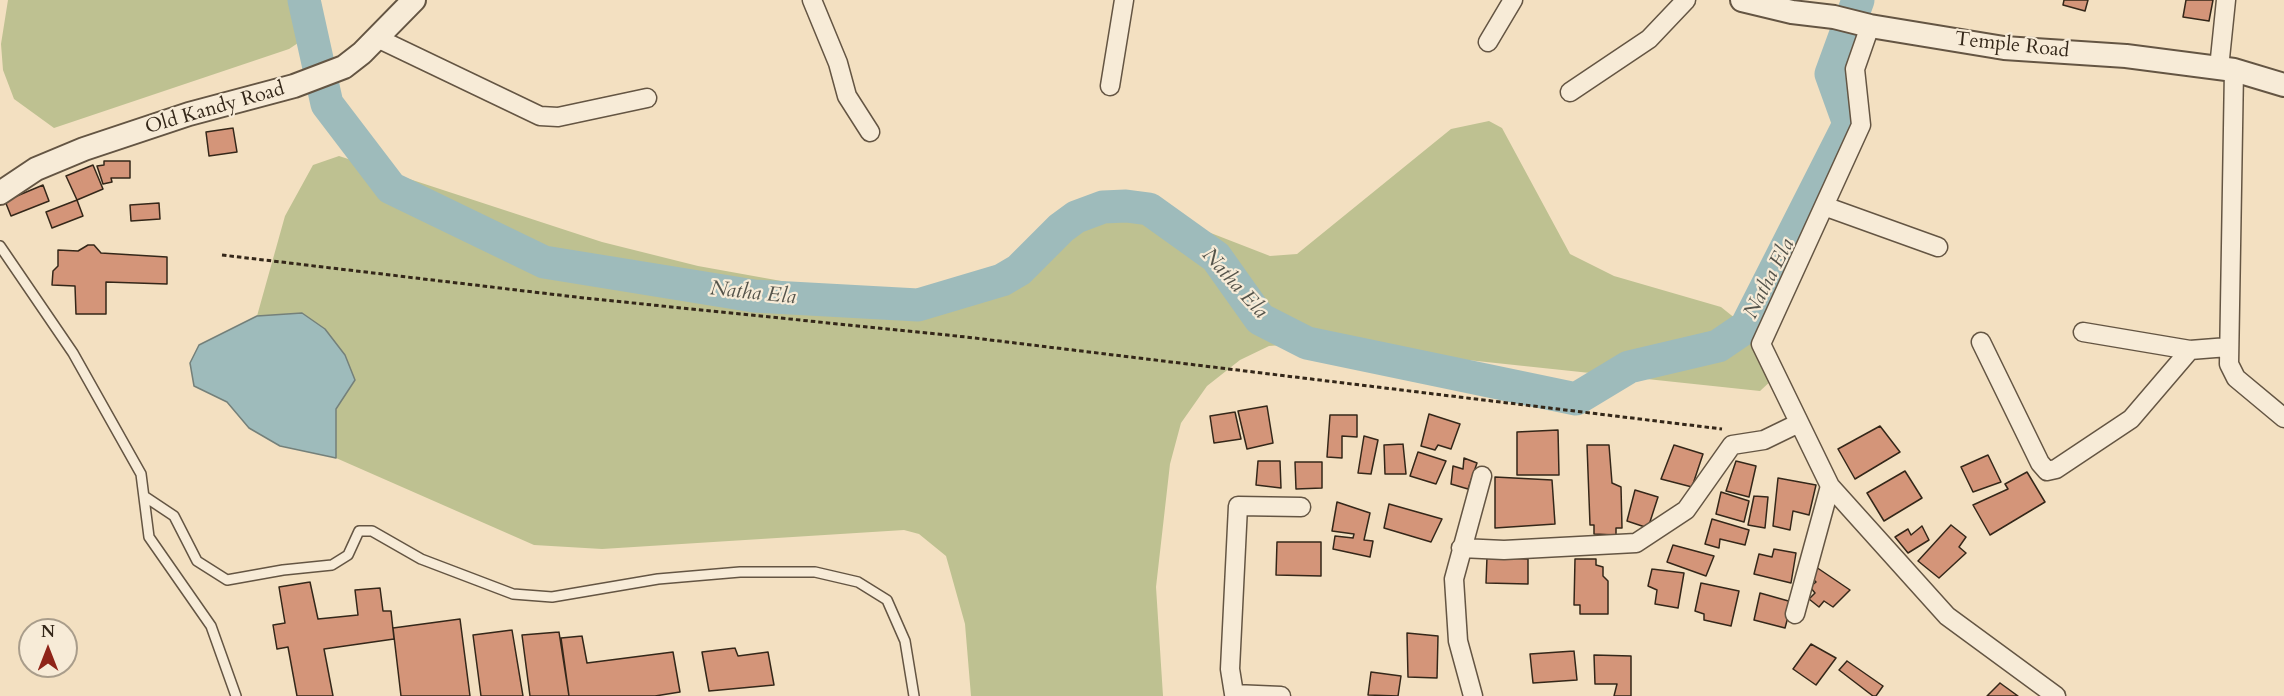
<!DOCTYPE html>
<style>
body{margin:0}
#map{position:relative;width:2284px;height:696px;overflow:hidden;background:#f3e0c1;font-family:Cardo,serif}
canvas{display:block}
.north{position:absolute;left:18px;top:618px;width:60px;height:60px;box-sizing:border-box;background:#f7ebd7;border:2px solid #a99d8b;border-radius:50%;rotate:0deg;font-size:16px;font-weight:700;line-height:24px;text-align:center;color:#342719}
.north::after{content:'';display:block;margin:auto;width:21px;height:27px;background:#8f2418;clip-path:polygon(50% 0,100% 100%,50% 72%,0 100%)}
</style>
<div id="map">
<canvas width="2284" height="696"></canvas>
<div class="north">N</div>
</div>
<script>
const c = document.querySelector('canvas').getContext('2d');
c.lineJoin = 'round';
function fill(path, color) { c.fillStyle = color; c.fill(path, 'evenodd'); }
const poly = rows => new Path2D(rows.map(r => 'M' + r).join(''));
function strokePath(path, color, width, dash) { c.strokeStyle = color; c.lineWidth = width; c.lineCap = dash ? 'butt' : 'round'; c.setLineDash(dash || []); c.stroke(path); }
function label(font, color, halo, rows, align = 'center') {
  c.font = font + ' Cardo,serif'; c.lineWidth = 4.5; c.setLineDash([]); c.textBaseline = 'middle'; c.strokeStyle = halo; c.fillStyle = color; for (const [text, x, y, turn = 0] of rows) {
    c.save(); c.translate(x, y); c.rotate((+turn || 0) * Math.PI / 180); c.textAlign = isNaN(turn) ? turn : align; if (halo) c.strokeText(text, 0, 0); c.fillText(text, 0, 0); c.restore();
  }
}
const green = poly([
 [8,0,313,0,310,35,289,49,54,128,14,99,3,70,1,44],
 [1489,121,1502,128,1570,254,1614,276,1721,307,1746,327,1773,367,1774,378,1760,391,1307,343,1269,346,1240,360,1207,386,1181,423,1170,464,1156,587,1163,696,971,696,965,624,946,556,919,534,904,530,602,549,534,545,336,458,335,409,355,380,302,314,257,316,285,216,313,165,339,156,602,242,698,266,809,286,890,293,939,293,1002,280,1019,270,1061,228,1076,217,1103,207,1126,206,1149,209,1270,256,1297,254,1451,129]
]);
const water = poly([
 [302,313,325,329,345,355,355,380,336,409,336,458,280,446,249,428,227,402,194,386,190,363,199,345,257,316,302,313]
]);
const river = poly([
 [304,0,327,104,391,188,544,262,754,296,918,305,1002,280,1019,270,1061,228,1076,217,1103,207,1126,206,1149,209,1216,257,1260,319,1307,343,1576,399,1629,367,1718,346,1746,327,1849,124,1831,74,1858,0]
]);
const building = poly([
 [2064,0,2088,0,2085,11,2063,5,2064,0],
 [2186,0,2213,0,2209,21,2183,17,2186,0],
 [233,128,237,152,209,156,206,132,233,128],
 [104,161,130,161,130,178,111,178,112,182,103,184,97,166,104,165,104,161],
 [93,165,103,189,77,200,66,176,93,165],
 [43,185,49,201,11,216,5,201,43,185],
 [77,200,83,216,52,228,46,212,77,200],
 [159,203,160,219,131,221,130,205,159,203],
 [88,245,94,245,101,253,167,257,167,284,106,282,106,314,76,314,75,286,52,285,53,271,58,266,58,250,78,251,88,245],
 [1267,406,1273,443,1247,449,1238,411,1267,406],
 [1235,412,1241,439,1214,443,1210,416,1235,412],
 [1429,414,1460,424,1451,449,1438,445,1435,450,1421,446,1429,414],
 [1330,415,1357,415,1357,437,1342,436,1342,458,1327,457,1330,415],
 [1880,426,1900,452,1855,479,1838,449,1880,426],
 [1558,430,1559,475,1517,475,1517,432,1558,430],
 [1364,436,1378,440,1371,474,1358,473,1364,436],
 [1403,444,1406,474,1385,474,1384,445,1403,444],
 [1587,445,1609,445,1612,483,1621,487,1622,528,1616,528,1616,535,1594,534,1594,525,1590,525,1587,445],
 [1674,445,1703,454,1692,487,1661,479,1674,445],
 [1418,452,1446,461,1436,484,1410,476,1418,452],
 [1988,455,2001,482,1973,492,1961,467,1988,455],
 [1464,458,1477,463,1468,489,1451,484,1453,466,1463,469,1464,458],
 [1258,461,1280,461,1281,488,1256,485,1258,461],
 [1736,461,1756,466,1749,497,1726,491,1736,461],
 [1295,462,1322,462,1322,488,1296,489,1295,462],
 [1905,471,1922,498,1884,521,1867,493,1905,471],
 [2027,472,2045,502,1990,535,1973,505,2008,489,2005,484,2027,472],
 [1495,477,1552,480,1555,524,1495,528,1495,477],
 [1778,478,1816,485,1809,515,1793,511,1790,530,1773,526,1778,478],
 [1635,490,1658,497,1648,528,1627,521,1635,490],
 [1721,492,1749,501,1744,522,1716,514,1721,492],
 [1754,496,1768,497,1765,528,1748,525,1754,496],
 [1337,502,1370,513,1364,540,1373,541,1370,557,1333,549,1335,536,1353,538,1354,534,1332,531,1337,502],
 [1389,504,1442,519,1431,542,1384,528,1389,504],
 [1712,519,1749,530,1745,545,1720,539,1719,548,1705,544,1712,519],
 [1951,525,1966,537,1959,547,1966,553,1939,578,1918,561,1951,525],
 [1922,526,1929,540,1908,553,1895,537,1908,529,1911,535,1922,526],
 [1277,542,1321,542,1321,576,1276,575,1277,542],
 [1673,545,1714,556,1706,576,1667,562,1673,545],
 [1774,549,1796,553,1791,583,1754,574,1759,554,1772,557,1774,549],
 [1487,557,1528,559,1528,584,1486,583,1487,557],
 [1575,559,1596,559,1596,565,1603,567,1603,576,1608,581,1608,614,1580,614,1580,605,1574,605,1575,559],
 [1816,567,1850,590,1833,607,1824,601,1819,607,1809,599,1815,593,1810,587,1816,582,1813,579,1816,567],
 [1652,569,1684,573,1678,608,1655,604,1657,590,1648,586,1652,569],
 [310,582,318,619,358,615,355,590,380,588,383,611,391,611,394,639,324,649,333,696,297,696,288,647,277,649,273,625,285,623,279,587,310,582],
 [1701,583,1739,591,1731,626,1704,620,1704,614,1695,611,1701,583],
 [1760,593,1792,602,1785,628,1754,620,1760,593],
 [460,619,470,696,401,696,393,628,460,619],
 [512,630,523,696,481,696,473,635,512,630],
 [559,632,569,696,530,696,522,635,559,632],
 [1407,633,1438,636,1437,678,1408,677,1407,633],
 [582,636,587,663,673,652,680,692,655,696,569,696,561,638,582,636],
 [1811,644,1836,658,1816,685,1793,669,1811,644],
 [735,648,738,656,768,652,774,685,709,691,702,652,735,648],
 [1574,651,1577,680,1533,683,1530,654,1574,651],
 [1594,655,1631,656,1631,696,1614,696,1617,684,1595,684,1594,655],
 [1847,661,1883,686,1876,696,1873,696,1839,670,1847,661],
 [1371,672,1401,676,1398,696,1368,695,1371,672],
 [2000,683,2018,696,1987,696,2000,683]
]);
const path = poly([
 [222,255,584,298,966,337,1722,429]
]);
const service = poly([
 [0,246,73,353,141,474,149,537,211,626,236,696],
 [144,496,174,516,197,561,227,580,283,570,332,565,348,555,359,531,372,531,421,559,513,594,552,597,658,579,740,572,815,572,858,582,887,600,905,641,914,696]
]);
const minor = poly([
 [812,0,838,63,847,96,870,132],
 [377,38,540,116,558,117,647,98],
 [1488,42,1513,0],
 [2219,68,2226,0],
 [2234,70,2229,364,2236,378,2284,418],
 [1110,86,1124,0],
 [1570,92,1649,39,1686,0],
 [1824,206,1938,247],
 [2083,332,2190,350,2228,347],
 [1981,342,2040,463,2047,471,2056,469,2131,419,2190,350],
 [1830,486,1947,616,2056,696],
 [1461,548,1504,550,1636,543,1686,510,1732,445,1764,440,1799,423],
 [1795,614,1830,486,1761,344,1861,125,1855,69,1870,26],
 [1281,696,1234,694,1230,669,1238,506,1301,507],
 [1473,696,1458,641,1454,579,1482,476]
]);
const tertiary = poly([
 [1742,0,1792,12,1834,17,1870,26,2004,48,2126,56,2234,70,2284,85],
 [0,193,36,169,84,149,189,114,294,86,344,67,362,53,414,0]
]);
const streetNames = [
 ["Temple Road",2012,46,6],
 ["Old Kandy Road",215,109,-16]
];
const waterNames = [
 ["Natha Ela",1770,279,-63],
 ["Natha Ela",1234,284,48],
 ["Natha Ela",753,294,6]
];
fill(green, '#bec191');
fill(water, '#9ebbbb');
strokePath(water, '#74807a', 1.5);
strokePath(river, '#9ebbbb', 33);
fill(building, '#d49579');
strokePath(building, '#342719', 1.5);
strokePath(service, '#645543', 12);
strokePath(minor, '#645543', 21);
strokePath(tertiary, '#645543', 26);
strokePath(path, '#342719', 3, [4.5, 3]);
strokePath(service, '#f7ebd7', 9);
strokePath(minor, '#f7ebd7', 18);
strokePath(tertiary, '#f7ebd7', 22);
label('20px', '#342719', '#f7ebd7', streetNames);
label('italic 21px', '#54534a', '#f7ebd7', waterNames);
</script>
